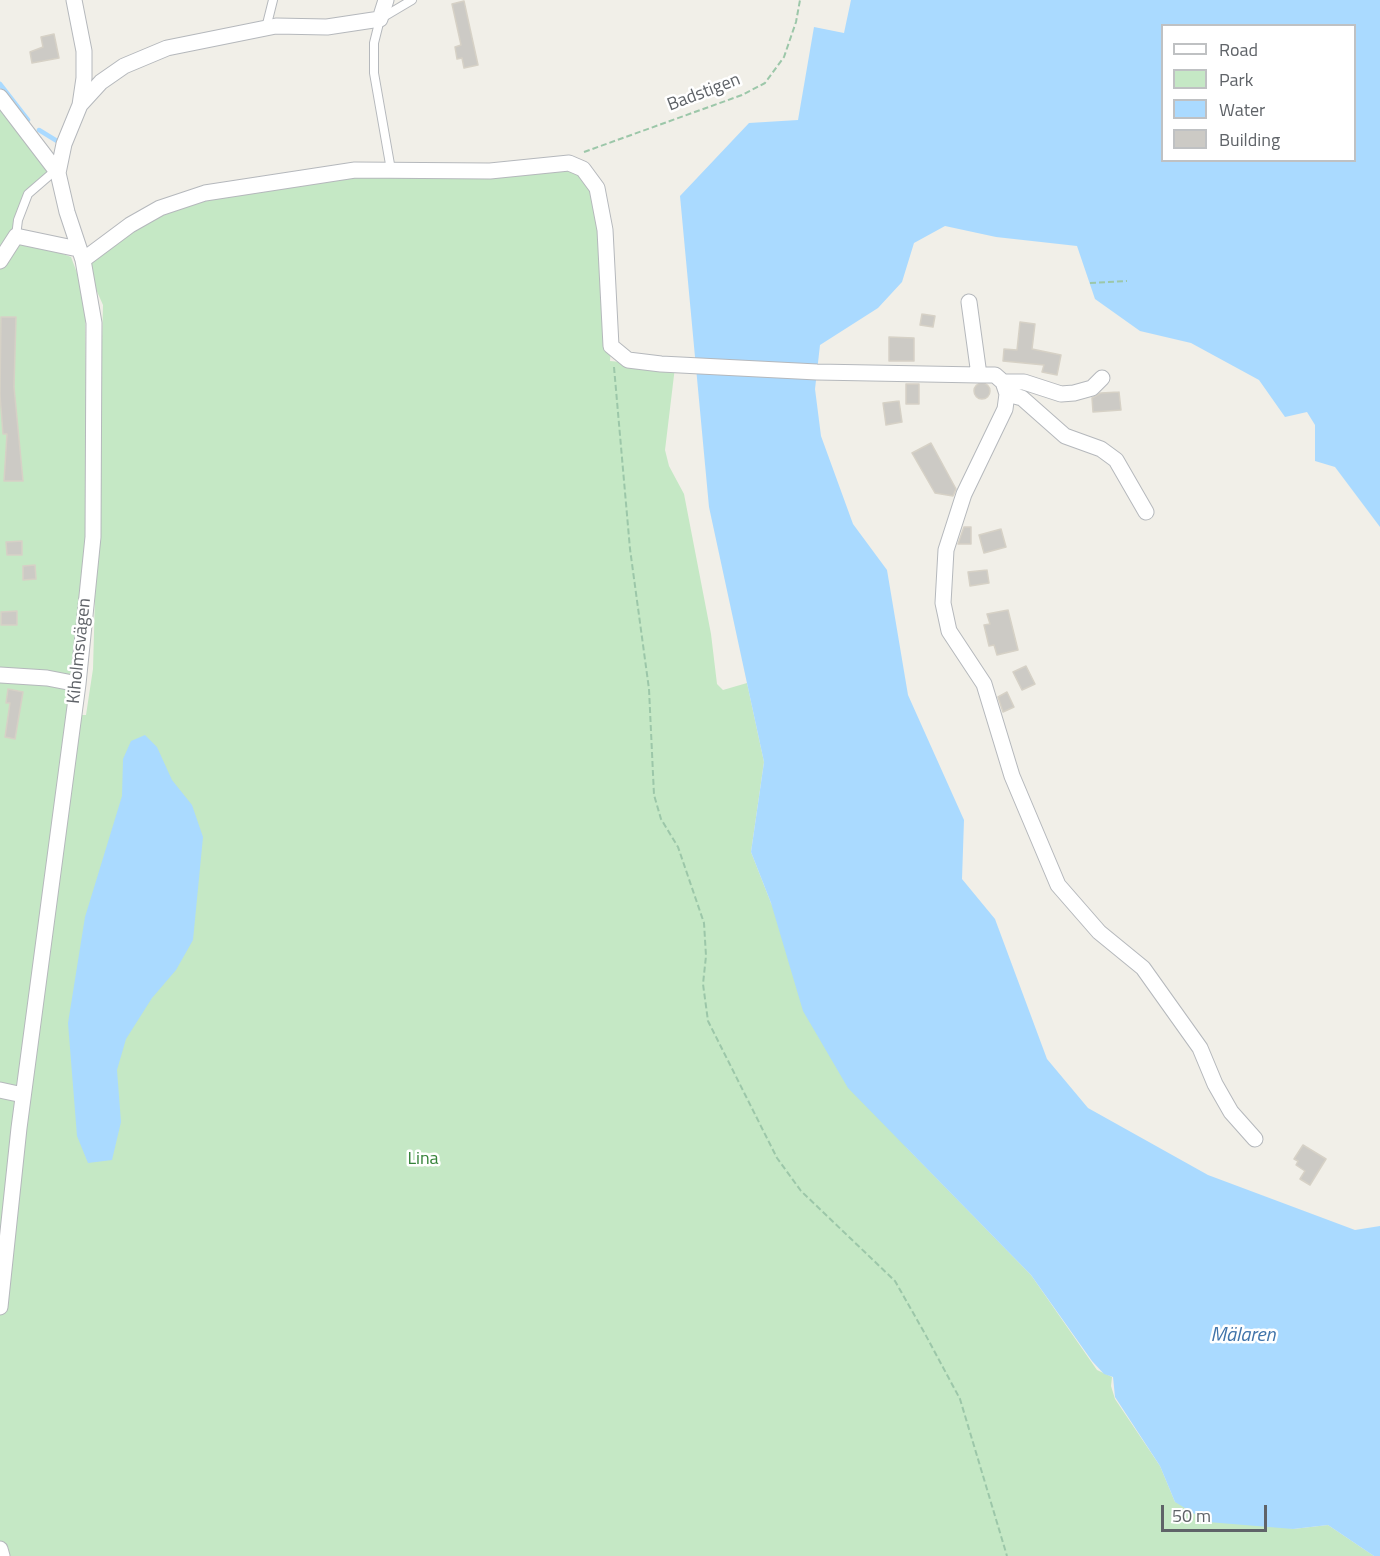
<!DOCTYPE html>
<meta charset="utf-8">
<style>
body{margin:0}
#map{position:relative;width:1380px;height:1556px;overflow:hidden;background:#f1efe8;font-family:"Titillium Web",sans-serif}
canvas{display:block}
.legend{position:absolute;left:1161px;top:24px;width:195px;height:138px;box-sizing:border-box;background:#fff;border:2px solid #bfc1c3;margin:0;padding:8px 10px;list-style:none;font-size:18px;color:#5f6368}
.legend li{display:flex;align-items:center;gap:12px;height:30px}
.legend b{width:30px;border:2px solid #bfc1c3}
.scale{position:absolute;left:1161px;top:1505px;width:106px;height:27px;box-sizing:border-box;border:3px solid #5f6368;border-top:0;padding-left:8px;font-size:18px;line-height:21px;white-space:nowrap;color:#5f6368;-webkit-text-stroke:4px #fff;paint-order:stroke}
</style>
<div id="map">
<canvas width="1380" height="1556"></canvas>
<ul class="legend">
<li><b style="height:8px;background:#fff"></b>Road</li>
<li><b style="height:16px;background:#c5e8c5"></b>Park</li>
<li><b style="height:16px;background:#aadaff"></b>Water</li>
<li><b style="height:16px;background:#cccac5"></b>Building</li>
</ul>
<div class="scale">50 m</div>
</div>
<script>
const c = document.querySelector('canvas').getContext('2d');
c.lineJoin = 'round';
function fill(path, color) { c.fillStyle = color; c.fill(path, 'evenodd'); }
const poly = rows => new Path2D(rows.map(r => 'M' + r).join(''));
function strokePath(path, color, width, dash) { c.strokeStyle = color; c.lineWidth = width; c.lineCap = dash ? 'butt' : 'round'; c.setLineDash(dash || []); c.stroke(path); }
function label(font, color, halo, rows, align = 'center') {
  c.font = font + ' "Titillium Web",sans-serif'; c.lineWidth = 5; c.setLineDash([]); c.textBaseline = 'middle'; c.strokeStyle = halo; c.fillStyle = color; for (const [text, x, y, turn = 0] of rows) {
    c.save(); c.translate(x, y); c.rotate((+turn || 0) * Math.PI / 180); c.textAlign = isNaN(turn) ? turn : align; if (halo) c.strokeText(text, 0, 0); c.fillText(text, 0, 0); c.restore();
  }
}
const green = poly([
 [0,97,58,173,28,194,16,236,71,257,85,294,87,537,70,715,86,715,93,669,103,305,83,260,160,208,355,170,569,163,597,188,611,346,610,361,675,367,665,450,669,466,684,494,711,634,717,684,723,690,747,683,764,762,751,852,771,903,907,1148,1031,1275,1097,1370,1112,1377,1111,1386,1115,1399,1160,1466,1175,1502,1293,1529,1328,1525,1374,1556,0,1556,0,1098,3,1098,0,1090]
]);
const water = poly([
 [851,0,1380,0,1380,527,1335,467,1315,461,1315,425,1307,412,1285,417,1259,380,1191,343,1140,331,1095,299,1077,246,996,237,945,226,914,243,902,282,878,308,820,345,815,389,821,436,853,524,887,570,908,695,964,820,962,879,995,919,1047,1059,1088,1108,1208,1175,1355,1230,1380,1226,1380,1556,1374,1556,1328,1525,1293,1529,1208,1522,1175,1502,1160,1466,1115,1397,1113,1377,1104,1374,1092,1361,1031,1275,848,1088,803,1011,771,903,751,852,764,762,709,507,680,196,749,123,798,120,814,27,844,33],
 [1162,26,1354,26,1354,160,1162,160],
 [145,735,157,747,172,780,192,805,203,837,193,940,176,970,152,998,126,1039,117,1070,121,1122,112,1160,88,1163,77,1136,68,1023,85,917,122,796,123,759,131,741]
]);
const stream = poly([
 [0,84,28,120],
 [39,130,57,141]
]);
const building = poly([
 [464,1,478,65,464,68,462,58,457,59,455,47,461,45,452,4,464,1],
 [54,34,59,58,32,63,30,52,43,47,41,37,54,34],
 [922,314,935,316,933,327,920,325,922,314],
 [1,317,16,317,14,387,23,481,4,481,7,434,3,434,0,395,1,317],
 [1020,322,1035,324,1032,349,1061,355,1057,375,1042,372,1044,365,1003,361,1004,349,1017,350,1020,322],
 [889,337,914,338,914,361,889,361,889,337],
 '974 391a8 8 0 1 1 16 0a8 8 0 1 1-16 0Z',
 [906,384,919,384,919,404,906,404,906,384],
 [1119,392,1121,410,1093,412,1092,398,1101,393,1119,392],
 [899,401,902,422,886,425,883,403,899,401],
 [931,443,956,489,953,496,935,493,912,453,931,443],
 [964,527,971,527,971,544,958,544,964,527],
 [1001,529,1006,547,984,553,979,535,1001,529],
 [22,541,22,555,7,555,6,542,22,541],
 [35,565,36,579,23,580,23,566,35,565],
 [987,570,989,583,970,586,968,572,987,570],
 [1008,610,1018,650,997,655,994,645,989,646,984,625,990,624,987,614,1008,610],
 [17,611,17,625,1,625,1,612,17,611],
 [1026,666,1035,684,1022,690,1013,672,1026,666],
 [8,689,23,692,15,739,5,737,10,703,6,703,8,689],
 [1007,692,1014,707,1003,712,998,697,1007,692],
 [1303,1145,1326,1159,1310,1185,1300,1179,1305,1171,1296,1165,1298,1161,1294,1159,1303,1145]
]);
const path = poly([
 [584,152,742,95,765,83,784,57,796,22,800,0],
 [1090,283,1127,281],
 [614,367,630,549,649,689,654,795,661,819,678,847,704,923,706,956,703,984,708,1021,777,1158,801,1191,895,1281,924,1332,960,1399,1007,1556]
]);
const service = poly([
 [266,28,273,0],
 [391,170,374,73,374,43,380,19,412,0],
 [16,236,18,220,28,194,50,175,58,173]
]);
const minor = poly([
 [0,97,58,173],
 [80,105,101,82,124,66,167,48,276,26,327,27,380,19,386,0],
 [83,260,130,225,160,208,205,193,355,170,490,171,569,163,583,169,597,188,605,230,611,346,628,360,661,364,817,372,979,375,995,375,1003,382,1007,394,1005,409,964,494,946,550,943,603,949,631,984,684,1012,776,1058,885,1099,932,1143,968,1200,1048,1215,1084,1231,1112,1255,1139],
 [0,261,16,236,78,249],
 [969,302,979,375],
 [1003,382,1024,382,1061,394,1074,393,1092,388,1102,378],
 [1007,394,1022,398,1065,436,1101,449,1116,460,1146,512],
 [0,675,47,678,78,684],
 [0,1090,23,1095],
 [0,1307,19,1128,78,684,93,537,94,323,83,260,67,212,58,173,64,144,80,105,84,78,84,51,74,0],
 [0,1549,2,1556]
]);
const streetNames = [
 ["Badstigen",704,93,-21],
 ["Kiholmsvägen",80,651,-84]
];
const parkNames = [
 ["Lina",423,1160]
];
const waterNames = [
 ["Mälaren",1243,1336]
];
fill(green, '#c5e8c5');
fill(water, '#aadaff');
strokePath(stream, '#aadaff', 4.5);
fill(building, '#cccac5');
strokePath(building, '#d6d1c6', 1.5);
strokePath(service, '#b5b8bc', 10);
strokePath(minor, '#b5b8bc', 17);
strokePath(path, '#9cc7a9', 2, [6, 3]);
strokePath(service, '#fff', 8);
strokePath(minor, '#fff', 15);
label('18px', '#5f6368', '#fff', streetNames);
label('18px', '#348238', '#fff', parkNames);
label('italic 20px', '#4174aa', '#fff', waterNames);
</script>
